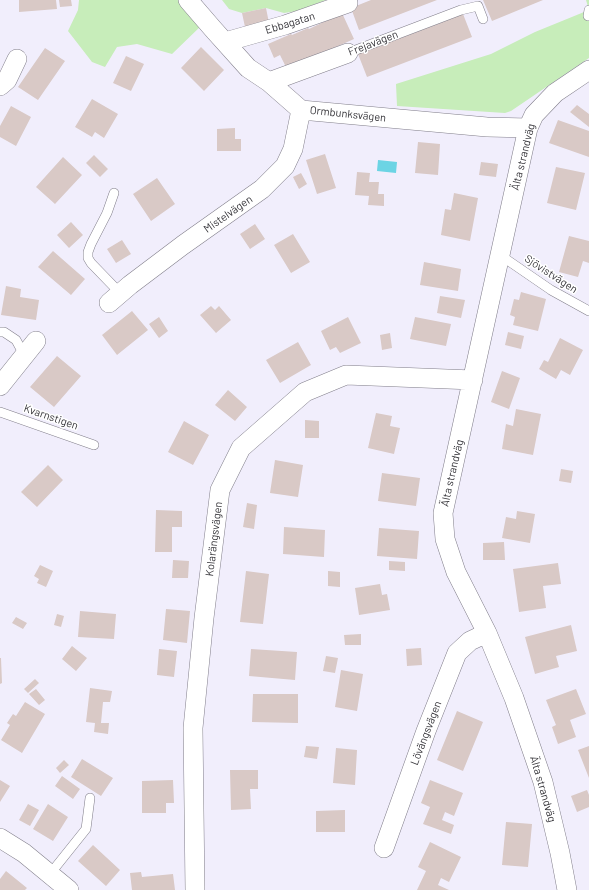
<!DOCTYPE html>
<meta charset="utf-8">
<style>
body{margin:0}
canvas{display:block;background:#f1eefc}
</style>
<canvas width="589" height="890"></canvas>
<script>
const c = document.querySelector('canvas').getContext('2d');
c.lineJoin = 'round';
function fill(path, color) { c.fillStyle = color; c.fill(path, 'evenodd'); }
const poly = rows => new Path2D(rows.map(r => 'M' + r).join(''));
function strokePath(path, color, width, dash) { c.strokeStyle = color; c.lineWidth = width; c.lineCap = dash ? 'butt' : 'round'; c.setLineDash(dash || []); c.stroke(path); }
function label(font, color, halo, rows, align = 'center') {
  c.font = font + ' Barlow,sans-serif'; c.lineWidth = 3; c.setLineDash([]); c.textBaseline = 'middle'; c.strokeStyle = halo; c.fillStyle = color; for (const [text, x, y, turn = 0] of rows) {
    c.save(); c.translate(x, y); c.rotate((+turn || 0) * Math.PI / 180); c.textAlign = isNaN(turn) ? turn : align; if (halo) c.strokeText(text, 0, 0); c.fillText(text, 0, 0); c.restore();
  }
}
const green = poly([
 [79,0,180,0,202,25,172,54,137,44,117,47,105,67,92,62,68,31,78,10],
 [222,0,326,0,297,11,284,13,266,8,242,13,229,9],
 [586,0,589,0,589,58,511,111,505,113,397,106,396,84,491,54,535,32,589,10]
]);
const water = poly([
 [378,160,397,162,396,173,377,171]
]);
const building = poly([
 [19,0,56,0,57,9,19,12],
 [59,0,71,0,72,6,60,7],
 [371,0,437,0,359,30,351,8],
 [483,0,543,0,492,21],
 [266,8,269,23,245,27,242,13],
 [342,13,354,39,336,47,337,49,286,67,280,55,274,58,268,44,291,34,292,35,308,28,309,29],
 [463,14,472,37,367,77,358,54],
 [201,47,224,70,204,91,181,68],
 [45,48,65,61,38,100,18,87],
 [126,56,144,64,131,91,113,83],
 [92,99,118,114,104,138,95,132,92,137,75,127],
 [577,105,589,114,589,127,570,112],
 [11,106,31,117,16,146,0,137,0,126],
 [558,120,589,131,589,157,549,143],
 [235,128,235,139,241,139,241,151,217,151,217,129],
 [418,142,440,144,438,175,415,173],
 [325,154,336,188,317,194,306,160],
 [94,155,108,169,100,177,86,163],
 [63,157,82,175,55,204,36,187],
 [481,162,498,164,496,177,479,175],
 [556,167,585,173,576,210,547,203],
 [357,172,370,173,369,182,379,182,378,194,384,194,384,206,368,205,369,196,355,195],
 [301,173,307,184,299,189,293,177],
 [157,178,175,204,151,221,133,194],
 [454,193,478,198,470,241,441,235,445,209,451,210],
 [71,222,83,235,69,248,57,235],
 [255,224,265,239,250,249,240,234],
 [293,234,310,262,291,273,274,245],
 [569,236,589,241,589,263,583,261,578,277,559,272],
 [122,240,131,254,116,263,107,249],
 [53,251,85,279,71,295,38,267],
 [424,262,461,269,458,291,420,285],
 [6,286,21,289,20,297,39,300,36,320,1,315],
 [521,292,546,299,538,331,513,325,515,317,510,315,514,299,519,300],
 [440,296,465,300,461,318,437,313],
 [211,306,215,310,219,306,231,320,216,333,200,315],
 [132,311,148,330,117,355,102,335],
 [159,317,168,331,159,338,149,324],
 [348,317,361,343,340,353,336,347,330,350,321,331],
 [415,317,451,324,446,346,410,339],
 [508,332,524,336,521,349,505,345],
 [390,333,392,348,382,350,380,335],
 [560,338,583,350,570,375,561,370,556,379,539,369,544,360,548,362],
 [298,342,311,365,280,383,266,360],
 [57,356,81,376,54,407,30,387],
 [502,371,520,378,509,409,491,402],
 [228,390,247,407,235,421,215,405],
 [516,409,541,414,533,455,502,449,506,424,513,426],
 [376,413,392,416,390,426,400,428,394,454,368,448],
 [305,420,319,421,319,438,305,438],
 [184,421,209,435,193,465,168,452],
 [275,460,303,465,298,497,270,493],
 [48,465,63,480,37,507,21,492],
 [561,469,573,471,571,483,559,481],
 [382,473,420,478,416,506,378,501],
 [247,503,257,505,254,529,243,527],
 [156,510,182,511,182,527,172,527,172,552,155,552],
 [517,511,535,514,530,543,502,538,506,517,516,519],
 [284,527,325,530,324,557,283,554],
 [379,528,419,531,417,559,377,556],
 [504,542,505,560,483,560,483,543],
 [173,560,189,561,188,578,172,578],
 [389,561,405,562,405,571,389,570],
 [558,563,561,584,543,586,546,608,519,612,513,569],
 [40,565,53,571,46,587,37,583,39,579,34,576],
 [246,571,269,574,263,624,240,622],
 [328,571,340,572,340,587,328,586],
 [380,584,382,595,387,594,390,610,359,615,355,588],
 [166,609,190,611,187,643,163,640],
 [80,611,116,614,114,639,78,637],
 [57,614,64,616,61,627,54,625],
 [16,617,27,623,23,629,12,623],
 [571,625,577,651,556,656,559,667,535,674,525,637],
 [361,634,361,645,345,645,344,635],
 [72,646,87,658,76,671,62,659],
 [421,648,422,665,407,666,406,649],
 [159,649,177,651,174,677,157,675],
 [251,649,297,652,295,680,249,676],
 [326,656,338,658,335,673,323,671],
 [0,658,1,658,2,683,0,684],
 [341,670,363,674,357,711,335,707],
 [35,679,39,683,28,693,24,689],
 [90,688,112,691,110,702,103,702,101,723,109,723,108,734,94,732,95,723,86,722],
 [36,689,45,700,39,705,29,694],
 [576,689,586,714,570,720,576,737,558,744,552,727,556,725,546,700],
 [253,694,298,694,298,723,252,722],
 [25,702,45,714,22,753,1,740,10,725,7,723,13,714,16,716],
 [457,711,483,722,463,771,437,760],
 [306,746,319,747,317,759,304,757],
 [589,746,589,778,578,750],
 [336,748,357,750,355,785,333,783],
 [82,759,113,778,101,796,71,777],
 [64,760,69,765,60,773,56,768],
 [230,770,258,770,258,789,250,789,251,809,231,810],
 [62,776,80,789,73,799,55,786],
 [0,780,10,786,0,802],
 [173,780,174,803,166,803,166,813,142,813,142,781],
 [430,780,463,793,454,816,445,812,442,820,454,825,451,834,423,824,430,807,421,803],
 [587,790,589,795,589,807,577,812,571,796],
 [28,804,39,810,30,826,19,820],
 [48,804,68,817,53,841,33,829],
 [345,810,345,832,316,832,316,811],
 [506,822,532,824,528,867,502,865],
 [430,842,461,857,449,882,441,878,438,885,449,890,417,890,426,871,418,867],
 [93,845,120,870,106,886,78,861],
 [6,871,27,888,25,890,0,890,0,879],
 [141,872,142,877,173,874,175,890,132,890,130,873]
]);
const service = poly([
 [588,16,589,10],
 [348,53,461,10,478,6,483,19],
 [114,193,107,213,91,244,88,252,88,258,91,263,120,293],
 [500,255,551,290,589,311],
 [0,332,4,332,16,340,22,351,20,356],
 [0,412,94,445],
 [50,874,86,829,90,798]
]);
const minor = poly([
 [188,0,213,29,248,68,269,82,301,110,487,127,528,128],
 [225,42,285,25,348,3],
 [269,82,348,53],
 [0,86,7,80,17,59],
 [109,303,130,285,183,245,262,189,285,166,293,149,301,110],
 [0,386,36,341],
 [0,838,24,853,69,890],
 [384,848,426,731,457,653,470,641,487,633],
 [195,890,193,728,204,618,220,490,241,448,305,392,346,375,473,380],
 [567,890,560,853,543,782,514,698,487,633,456,572,445,539,443,513,528,128,534,115,555,93,589,70]
]);
const streetNames = [
 ["Ebbagatan",290,23,-17],
 ["Frejavägen",373,43,-21],
 ["Ormbunksvägen",348,114,6],
 ["Älta strandväg",523,157,-76],
 ["Mistelvägen",228,214,-35],
 ["Sjövistvägen",551,274,33],
 ["Kvarnstigen",51,417,19],
 ["Älta strandväg",452,473,-77],
 ["Kolarängsvägen",214,539,-83],
 ["Lövängsvägen",426,733,-69],
 ["Älta strandväg",543,789,74]
];
fill(green, '#c7edba');
fill(water, '#6cd4e4');
fill(building, '#d9c9c6');
strokePath(service, '#817e8a', 10);
strokePath(minor, '#817e8a', 20);
strokePath(service, '#fff', 9);
strokePath(minor, '#fff', 19);
label('11px', '#353439', '#fff', streetNames);
</script>
